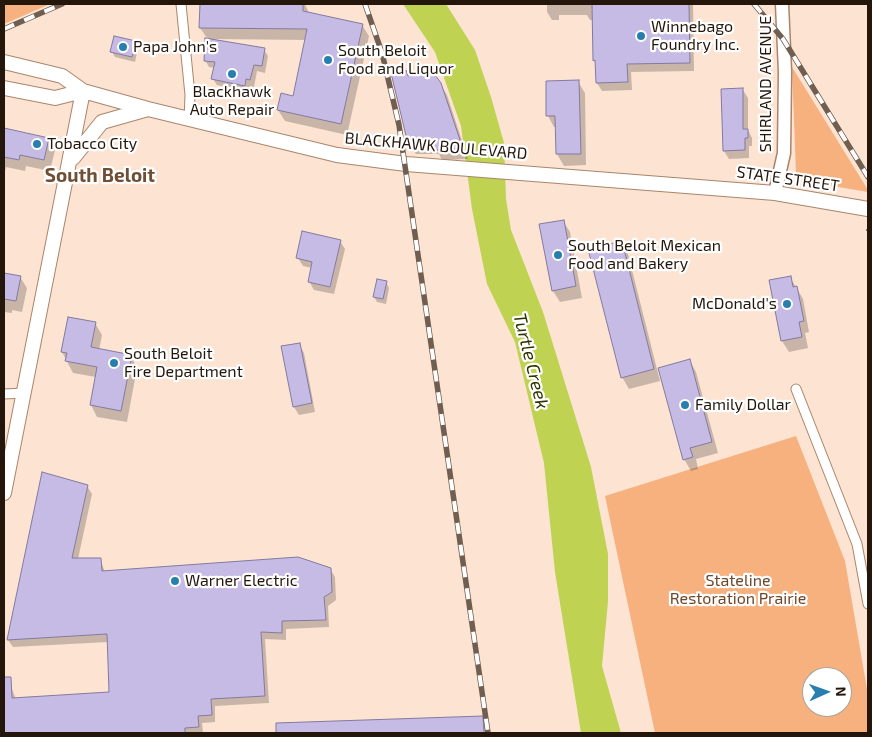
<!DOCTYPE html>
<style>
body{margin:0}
#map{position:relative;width:872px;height:737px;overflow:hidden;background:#fce3d2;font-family:"Exo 2",sans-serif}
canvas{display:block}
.frame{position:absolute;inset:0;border:5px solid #24160b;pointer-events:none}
.north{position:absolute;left:802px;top:667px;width:50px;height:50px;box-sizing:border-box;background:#fff;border:1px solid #a7a29d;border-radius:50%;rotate:88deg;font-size:14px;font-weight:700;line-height:20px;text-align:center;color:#24160b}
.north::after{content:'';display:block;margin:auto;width:18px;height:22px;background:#287fae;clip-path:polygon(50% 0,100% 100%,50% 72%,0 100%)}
</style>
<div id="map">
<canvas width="872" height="737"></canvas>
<div class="frame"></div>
<div class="north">N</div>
</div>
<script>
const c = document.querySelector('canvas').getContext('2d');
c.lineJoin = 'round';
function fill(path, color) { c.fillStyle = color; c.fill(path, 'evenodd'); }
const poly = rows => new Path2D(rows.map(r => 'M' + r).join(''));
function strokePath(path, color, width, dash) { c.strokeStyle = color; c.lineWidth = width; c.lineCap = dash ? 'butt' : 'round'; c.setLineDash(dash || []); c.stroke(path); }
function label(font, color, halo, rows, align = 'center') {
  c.font = font + ' "Exo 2",sans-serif'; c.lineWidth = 4.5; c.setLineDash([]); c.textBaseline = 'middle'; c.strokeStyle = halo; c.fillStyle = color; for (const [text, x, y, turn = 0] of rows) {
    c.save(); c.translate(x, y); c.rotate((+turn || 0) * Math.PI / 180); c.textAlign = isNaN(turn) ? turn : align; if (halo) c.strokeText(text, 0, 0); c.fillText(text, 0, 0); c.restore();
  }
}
const green = poly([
 [4,4,50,4,4,24],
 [792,67,868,190,868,192,809,182,796,173],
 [796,436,845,561,868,695,868,733,655,733,605,496],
 [812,677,842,677,842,707,812,707]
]);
const water = poly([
 [403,4,446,4,475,50,491,97,504,143,506,199,511,230,543,312,591,467,608,554,608,601,602,666,621,733,581,733,555,572,544,463,515,342,487,284,472,209,461,126,435,52]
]);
const shadow = poly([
 [201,4,305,4,309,13,362,25,369,36,347,135,285,121,278,110,294,97,306,40,213,39,264,50,268,56,265,73,257,71,254,87,250,86,249,92,217,85,213,79,215,68,209,67,205,60,207,38,200,28],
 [547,4,693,4,694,71,631,72,632,90,602,91,597,83,593,20,590,20,587,15,559,15,559,20,552,20,547,12],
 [135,42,138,48,135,62,115,57,112,52],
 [405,71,409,77,440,84,447,95,468,159,442,160,439,154,416,154,410,144],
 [578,82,585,93,586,165,564,166,557,154,557,127,554,127,548,116],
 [743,90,748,98,748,130,752,138,752,146,749,146,749,158,729,159,724,151],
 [4,129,48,139,55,150,50,171,26,166,25,171,6,167,4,175],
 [563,221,570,232,582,298,560,302,553,291],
 [340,241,345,249,334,294,314,290,309,281,312,268,303,266,298,258],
 [621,242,628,254,660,381,629,389,622,377],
 [4,274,20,277,27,288,22,312,12,310,12,313,4,312],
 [790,277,803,299,809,332,805,333,808,348,789,352,782,341],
 [386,282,389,288,386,304,377,302,374,297],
 [95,323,102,335,99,350,131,356,137,368,127,422,97,417,91,405,96,377,73,373,62,352],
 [299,344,304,353,315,412,299,415,294,407],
 [690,361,696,372,718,453,696,459,698,469,691,471,684,459],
 [87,486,92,494,78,559,100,559,105,572,330,569,335,577,336,600,328,606,329,627,286,629,286,640,265,639,269,703,215,706,215,722,202,723,203,733,4,733,4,688,11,687,16,699,110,693,108,642,13,647,8,640],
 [483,717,489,733,278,733,277,724]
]);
const building = poly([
 [200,4,303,4,303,11,363,24,341,124,277,110,281,93,293,96,307,29,199,28,200,4],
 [592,4,689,4,690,63,627,64,628,82,596,83,595,60,593,61,592,4],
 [114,36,136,41,132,57,110,52,114,36],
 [205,38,265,48,262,66,254,65,250,80,246,79,245,86,211,79,215,62,204,61,205,38],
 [429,67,441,83,463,149,435,150,433,144,408,144,391,73,406,70,408,76,429,67],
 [579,80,581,154,556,154,555,116,546,116,546,81,579,80],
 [743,88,743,129,748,129,748,138,745,138,745,150,723,151,721,89,743,88],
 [4,128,49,138,44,160,20,155,19,160,4,157,4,128],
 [564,220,576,286,552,291,539,224,564,220],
 [302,231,341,240,330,287,308,282,312,262,296,258,302,231],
 [622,241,654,369,621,378,588,249,622,241],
 [4,273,21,276,16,301,4,299,4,273],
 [791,276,793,287,797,286,804,321,799,322,802,337,781,341,769,280,791,276],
 [377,279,387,281,383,299,373,297,377,279],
 [68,317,96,322,91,347,132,355,121,411,90,405,97,367,65,361,67,353,61,352,68,317],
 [300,343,312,403,293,407,281,346,300,343],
 [690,359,712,442,690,448,693,457,683,460,658,368,690,359],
 [42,472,88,485,72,558,101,558,102,571,298,557,331,568,332,592,324,597,326,620,282,621,282,633,261,632,265,696,211,699,212,715,198,716,199,727,185,728,185,733,4,733,4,677,11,677,12,698,109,692,107,634,7,640,42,472],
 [483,716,484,733,276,733,276,723,483,716]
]);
const path = poly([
 [866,230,868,230]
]);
const street = poly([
 [181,4,190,95,189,120],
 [796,389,857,544,868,604],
 [4,394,24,393]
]);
const secondary = poly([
 [775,193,784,153,785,72,782,4]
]);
const primary = poly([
 [4,62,62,76,83,91,148,109,337,155,406,164,775,193,868,209],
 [4,88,55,98,83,91],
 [73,158,102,122,148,109],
 [4,493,83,91]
]);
const rail = poly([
 [365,4,382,53,399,125,488,733],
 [754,4,783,39,868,177],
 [4,29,62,4]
]);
const markers = [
 [641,36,5,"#287fae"],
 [123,47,5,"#287fae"],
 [328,60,5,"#287fae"],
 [232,74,5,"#287fae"],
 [37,144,5,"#287fae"],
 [558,255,5,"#287fae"],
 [787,304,5,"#287fae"],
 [114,363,5,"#287fae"],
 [685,405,5,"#287fae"],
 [175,581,5,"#287fae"]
];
const poiNames = [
 ["Winnebago",651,27],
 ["Foundry Inc.",651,45],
 ["Papa John's",133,47],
 ["South Beloit",338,51],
 ["Food and Liquor",338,69],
 ["Blackhawk",232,92,"center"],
 ["Auto Repair",232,110,"center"],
 ["Tobacco City",47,144],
 ["South Beloit Mexican",568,246],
 ["Food and Bakery",568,264],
 ["McDonald's",777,304,"right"],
 ["South Beloit",124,354],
 ["Fire Department",124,372],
 ["Family Dollar",695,405],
 ["Warner Electric",185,581]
];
const streetNames = [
 ["SHIRLAND AVENUE",766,84,-90],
 ["BLACKHAWK BOULEVARD",436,146,5],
 ["STATE STREET",788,179,8]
];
const parkNames = [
 ["Stateline",738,581],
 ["Restoration Prairie",738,599]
];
const waterNames = [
 ["Turtle Creek",531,361,76]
];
const quarterNames = [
 ["South Beloit",100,176]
];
fill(green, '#f6b17e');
fill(water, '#bfd252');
fill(shadow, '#0003');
fill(building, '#c5bbe4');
strokePath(building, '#83799f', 1);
strokePath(street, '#aa856b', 11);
strokePath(secondary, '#aa856b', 15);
strokePath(primary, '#aa856b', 16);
strokePath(path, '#8e7b6d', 2, [4, 4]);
strokePath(street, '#fff', 9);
strokePath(secondary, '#fff', 12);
strokePath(primary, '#fff', 14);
strokePath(rail, '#705e51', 5.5);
strokePath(rail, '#fff', 4, [11]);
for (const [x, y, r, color] of markers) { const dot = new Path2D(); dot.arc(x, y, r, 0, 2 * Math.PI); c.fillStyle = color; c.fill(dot); strokePath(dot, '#fff', 2); }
label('16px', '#24160b', '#fff', poiNames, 'left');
label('16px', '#24160b', '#fff', streetNames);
label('16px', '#704727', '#fff', parkNames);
label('italic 18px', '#2e3500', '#fff', waterNames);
label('bold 19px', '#704e36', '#fff', quarterNames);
</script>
